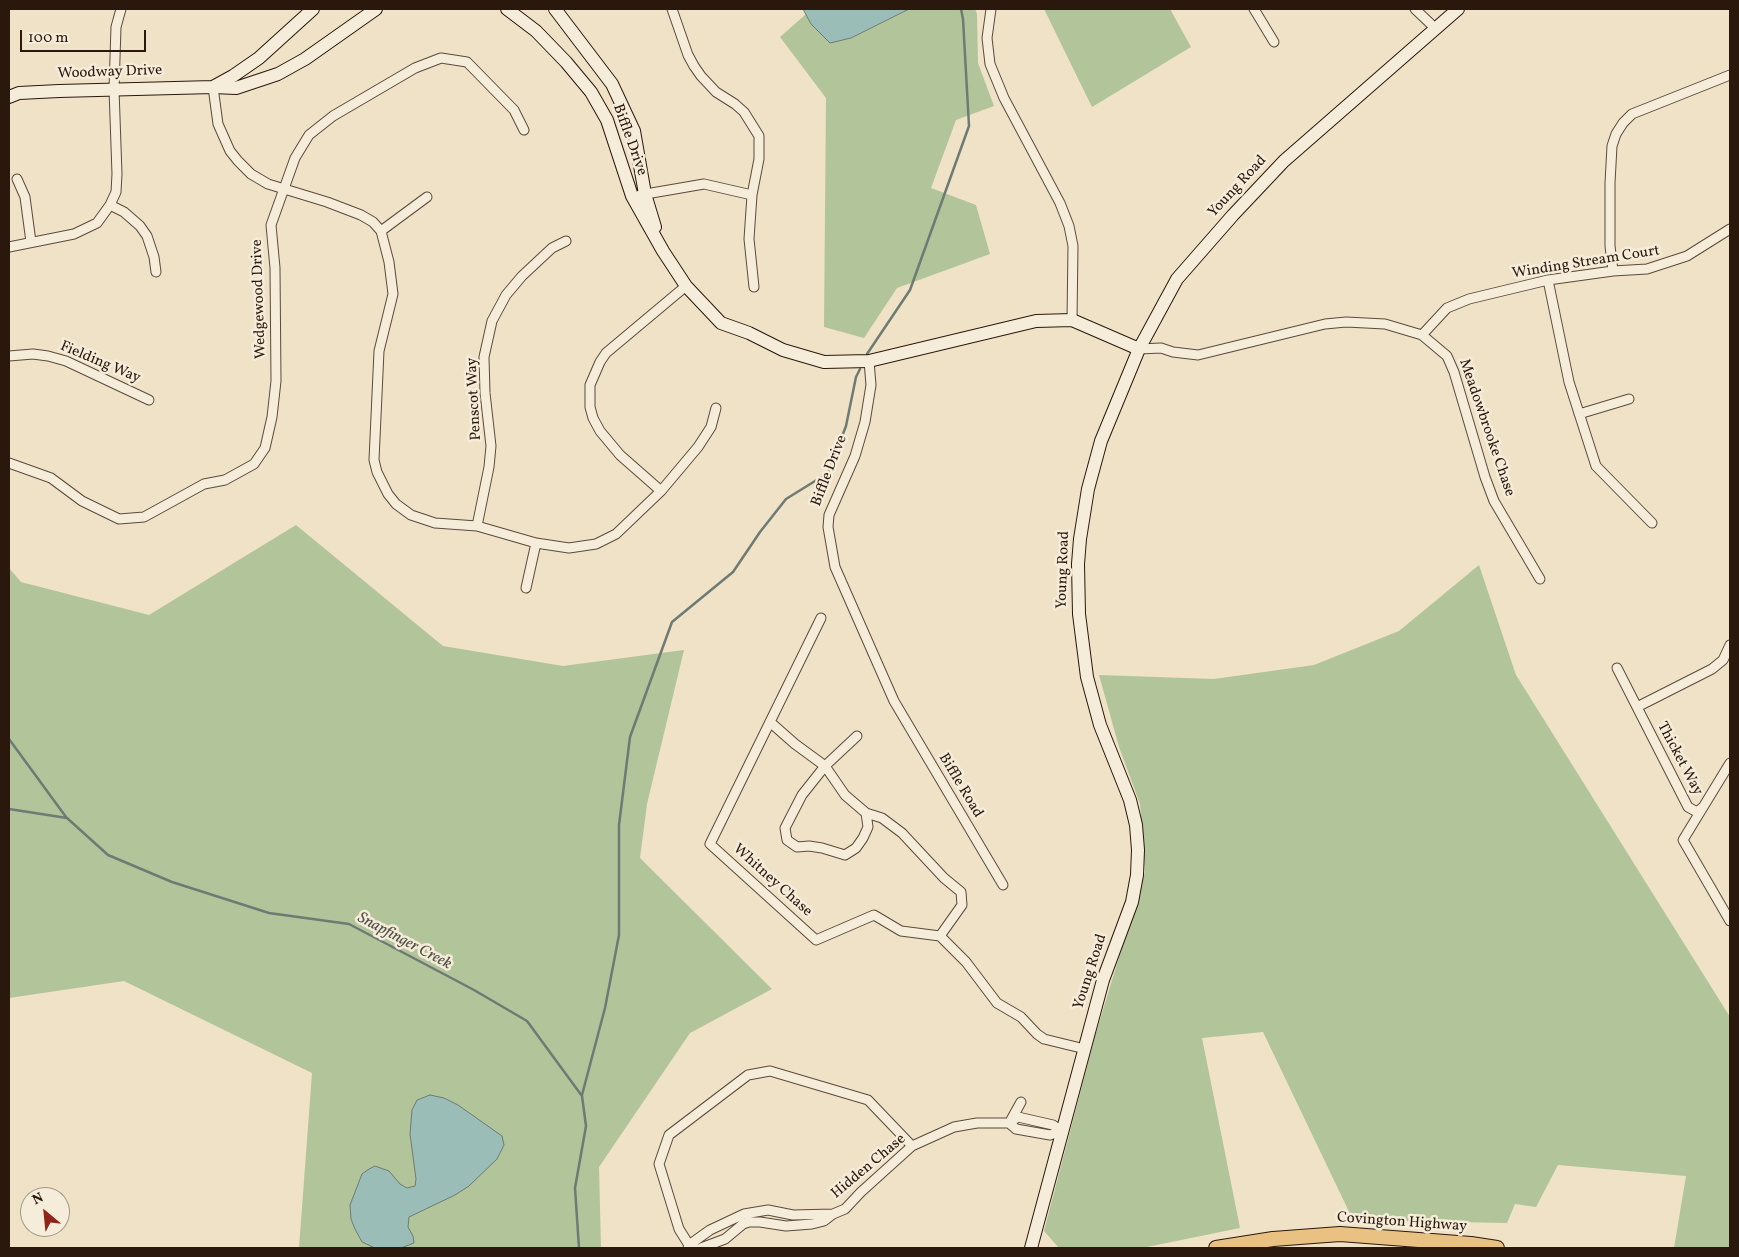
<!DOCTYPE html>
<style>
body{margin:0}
#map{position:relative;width:1739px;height:1257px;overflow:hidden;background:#efe2c6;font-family:Vollkorn,serif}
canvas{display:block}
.frame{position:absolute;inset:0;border:10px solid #2b180d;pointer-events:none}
.north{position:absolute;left:20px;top:1187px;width:50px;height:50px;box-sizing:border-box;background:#f5ecda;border:1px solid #a49788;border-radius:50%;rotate:332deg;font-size:14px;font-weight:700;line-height:20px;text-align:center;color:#2b180d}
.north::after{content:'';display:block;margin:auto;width:18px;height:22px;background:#8f2418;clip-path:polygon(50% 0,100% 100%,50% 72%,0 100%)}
.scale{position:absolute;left:20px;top:30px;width:126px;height:22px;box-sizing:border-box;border:2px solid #2b180d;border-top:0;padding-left:6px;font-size:15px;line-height:18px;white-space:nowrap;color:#2b180d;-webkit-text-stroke:4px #f5ecda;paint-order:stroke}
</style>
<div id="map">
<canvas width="1739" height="1257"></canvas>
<div class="frame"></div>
<div class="north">N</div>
<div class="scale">100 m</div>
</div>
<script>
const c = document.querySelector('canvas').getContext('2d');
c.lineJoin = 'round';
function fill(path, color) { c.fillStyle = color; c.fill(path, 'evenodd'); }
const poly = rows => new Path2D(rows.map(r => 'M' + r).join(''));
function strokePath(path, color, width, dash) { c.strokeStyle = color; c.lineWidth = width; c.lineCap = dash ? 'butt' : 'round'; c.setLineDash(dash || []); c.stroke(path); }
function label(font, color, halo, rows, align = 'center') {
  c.font = font + ' Vollkorn,serif'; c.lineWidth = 5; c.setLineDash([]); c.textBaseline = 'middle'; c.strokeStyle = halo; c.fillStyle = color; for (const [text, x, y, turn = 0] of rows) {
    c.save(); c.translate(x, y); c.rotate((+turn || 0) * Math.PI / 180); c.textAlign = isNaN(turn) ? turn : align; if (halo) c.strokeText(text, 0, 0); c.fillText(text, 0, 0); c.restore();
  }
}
const green = poly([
 [909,9,975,9,977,14,978,63,994,106,956,120,931,188,976,205,990,254,897,288,864,338,824,327,826,98,780,37,806,14,811,24,851,38],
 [1044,9,1170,9,1191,47,1092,107],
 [296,525,443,646,563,666,684,650,647,804,640,858,772,989,690,1033,599,1167,601,1248,299,1248,312,1073,124,981,9,998,9,568,21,582,149,615],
 [1479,565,1516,675,1730,1017,1730,1248,1674,1248,1686,1176,1558,1165,1536,1207,1515,1204,1507,1223,1353,1220,1263,1032,1202,1038,1240,1228,1142,1248,1059,1248,1044,1231,1095,1036,1145,872,1140,804,1119,747,1099,675,1214,679,1314,665,1399,631]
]);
const water = poly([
 [803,9,909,9,851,38,830,43,811,24,803,9],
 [430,1095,444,1098,458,1105,502,1136,504,1145,497,1159,469,1186,455,1195,409,1217,408,1227,413,1236,414,1243,401,1248,375,1248,362,1242,355,1229,351,1219,350,1205,362,1174,369,1169,375,1166,389,1171,400,1184,407,1188,415,1186,416,1179,410,1134,412,1110,417,1100,430,1095]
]);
const stream = poly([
 [867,354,910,290,969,126,963,19,961,9],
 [9,739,66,817],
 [9,809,67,818,108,855,172,882,269,913,349,924,474,990,527,1021,582,1096,586,1126,575,1188,579,1248],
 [582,1095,605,1008,619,935,619,825,630,737,672,622,733,572,760,532,786,499,828,473,846,426,856,377,860,369]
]);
const street = poly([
 [672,9,688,55,694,66,701,76,716,92,735,104,744,112,759,136,759,159,752,195,749,239,754,287],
 [991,9,987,38,990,64,1004,98,1060,203,1069,226,1073,246,1072,320],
 [1254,9,1274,42],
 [1415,9,1435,28],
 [213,87,218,124,230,151,238,161,251,174,268,184,327,202,361,215,373,222,381,231,389,262,393,294,379,351,374,460,377,472,388,494,396,504,411,515,435,523,477,526,536,543,569,548,596,544,616,534,661,491,698,447,711,427,716,408],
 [17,179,25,197,31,242],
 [640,195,704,184,752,195],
 [110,205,124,212,140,226,147,236,154,257,156,272],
 [381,231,427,197],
 [9,247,74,234,97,223,110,205,116,192,117,174,114,89,116,27,121,9],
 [1613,271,1610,246,1610,183,1612,146,1616,134,1623,123,1632,114,1730,75],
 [1548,280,1569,382,1596,466,1652,523],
 [1422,335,1447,308,1469,299,1548,280,1613,271,1647,269,1687,256,1730,229],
 [1139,349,1161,348,1173,352,1198,355,1325,324,1346,322,1385,324,1422,335,1447,356,1454,372,1485,477,1494,501,1540,579],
 [9,356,33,354,48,356,66,361,149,400],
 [869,361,871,385,865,422,855,456,829,515,828,527,835,567,894,701,1003,885],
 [1579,414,1629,399],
 [9,463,51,478,82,501,119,519,144,517,204,484,225,480,254,464,265,448,272,417,276,381,275,268,271,225,295,158,309,135,333,116,415,68,441,58,467,62,514,110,524,130],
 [661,491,620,455,600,431,593,418,590,407,590,385,600,362,606,353,686,286],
 [477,526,489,467,491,446,485,393,484,357,492,321,506,295,522,276,552,248,566,241],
 [526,588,536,543],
 [821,618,710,844,816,940,874,915,901,931,940,936,966,962,997,1003,1021,1017,1037,1034,1044,1039,1085,1049],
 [1617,668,1688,807,1697,812,1703,807],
 [1637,707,1712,669,1723,660,1730,645],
 [770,722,795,744,825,766,845,795,866,813,882,818,902,833,944,878,961,892,962,905,940,936],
 [857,736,825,766,802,795,785,828,787,840,797,847,809,846,822,848,845,855,856,848,863,838,868,827,866,813],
 [1730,763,1683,840,1730,921],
 [1011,1120,1021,1102],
 [1009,1123,1016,1129,1050,1135,1062,1131],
 [688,1248,689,1245,710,1230,744,1214,768,1210,793,1215,833,1214],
 [695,1248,689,1245,679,1229,659,1164,669,1135,748,1075,770,1071,868,1100,912,1146],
 [701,1248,725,1239,743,1224,749,1222,760,1222,786,1226,812,1224,824,1221,833,1214,845,1209,861,1192,912,1146,954,1127,977,1123,1009,1123,1018,1117,1053,1125,1062,1131]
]);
const secondary = poly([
 [507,9,536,31,566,62,591,92,607,120,632,196,663,251,686,286,721,323,749,333,783,350,824,362,869,361,1036,321,1072,320,1139,349],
 [555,9,612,84,634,131,645,194,655,227],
 [213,87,233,76,259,58,313,9],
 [9,97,19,93,59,91,213,87,236,88,278,74,305,59,376,9],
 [1031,1248,1103,980,1132,902,1137,875,1138,850,1136,825,1130,800,1100,725,1087,677,1079,614,1078,564,1080,539,1088,489,1101,441,1139,349,1177,279,1233,215,1284,161,1458,9]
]);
const primary = poly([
 [1216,1248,1273,1239,1340,1234,1471,1244,1497,1248]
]);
const streetNames = [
 ["Woodway Drive",110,73,-2],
 ["Biffle Drive",629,140,70],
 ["Young Road",1238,187,-47],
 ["Winding Stream Court",1586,263,-9],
 ["Wedgewood Drive",260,299,-92],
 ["Fielding Way",100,363,23],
 ["Penscot Way",475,399,-93],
 ["Meadowbrooke Chase",1486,428,71],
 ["Biffle Drive",830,471,-69],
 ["Young Road",1064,570,-88],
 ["Thicket Way",1679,759,62],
 ["Biffle Road",960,786,59],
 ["Whitney Chase",772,881,42],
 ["Young Road",1091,972,-72],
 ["Hidden Chase",869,1167,-40],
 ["Covington Highway",1402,1223,4]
];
const waterNames = [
 ["Snapfinger Creek",404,942,28]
];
fill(green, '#b2c49a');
fill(water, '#9abdb8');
strokePath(water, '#6e7b74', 1);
strokePath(stream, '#6e7b74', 2.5);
strokePath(street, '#5c4a3b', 11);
strokePath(secondary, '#2b180d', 14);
strokePath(primary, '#2b180d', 16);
strokePath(street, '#f5ecda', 9);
strokePath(secondary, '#f5ecda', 12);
strokePath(primary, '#e8c183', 14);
label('15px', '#2b180d', '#f5ecda', streetNames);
label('italic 16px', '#525249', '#f5ecda', waterNames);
</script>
